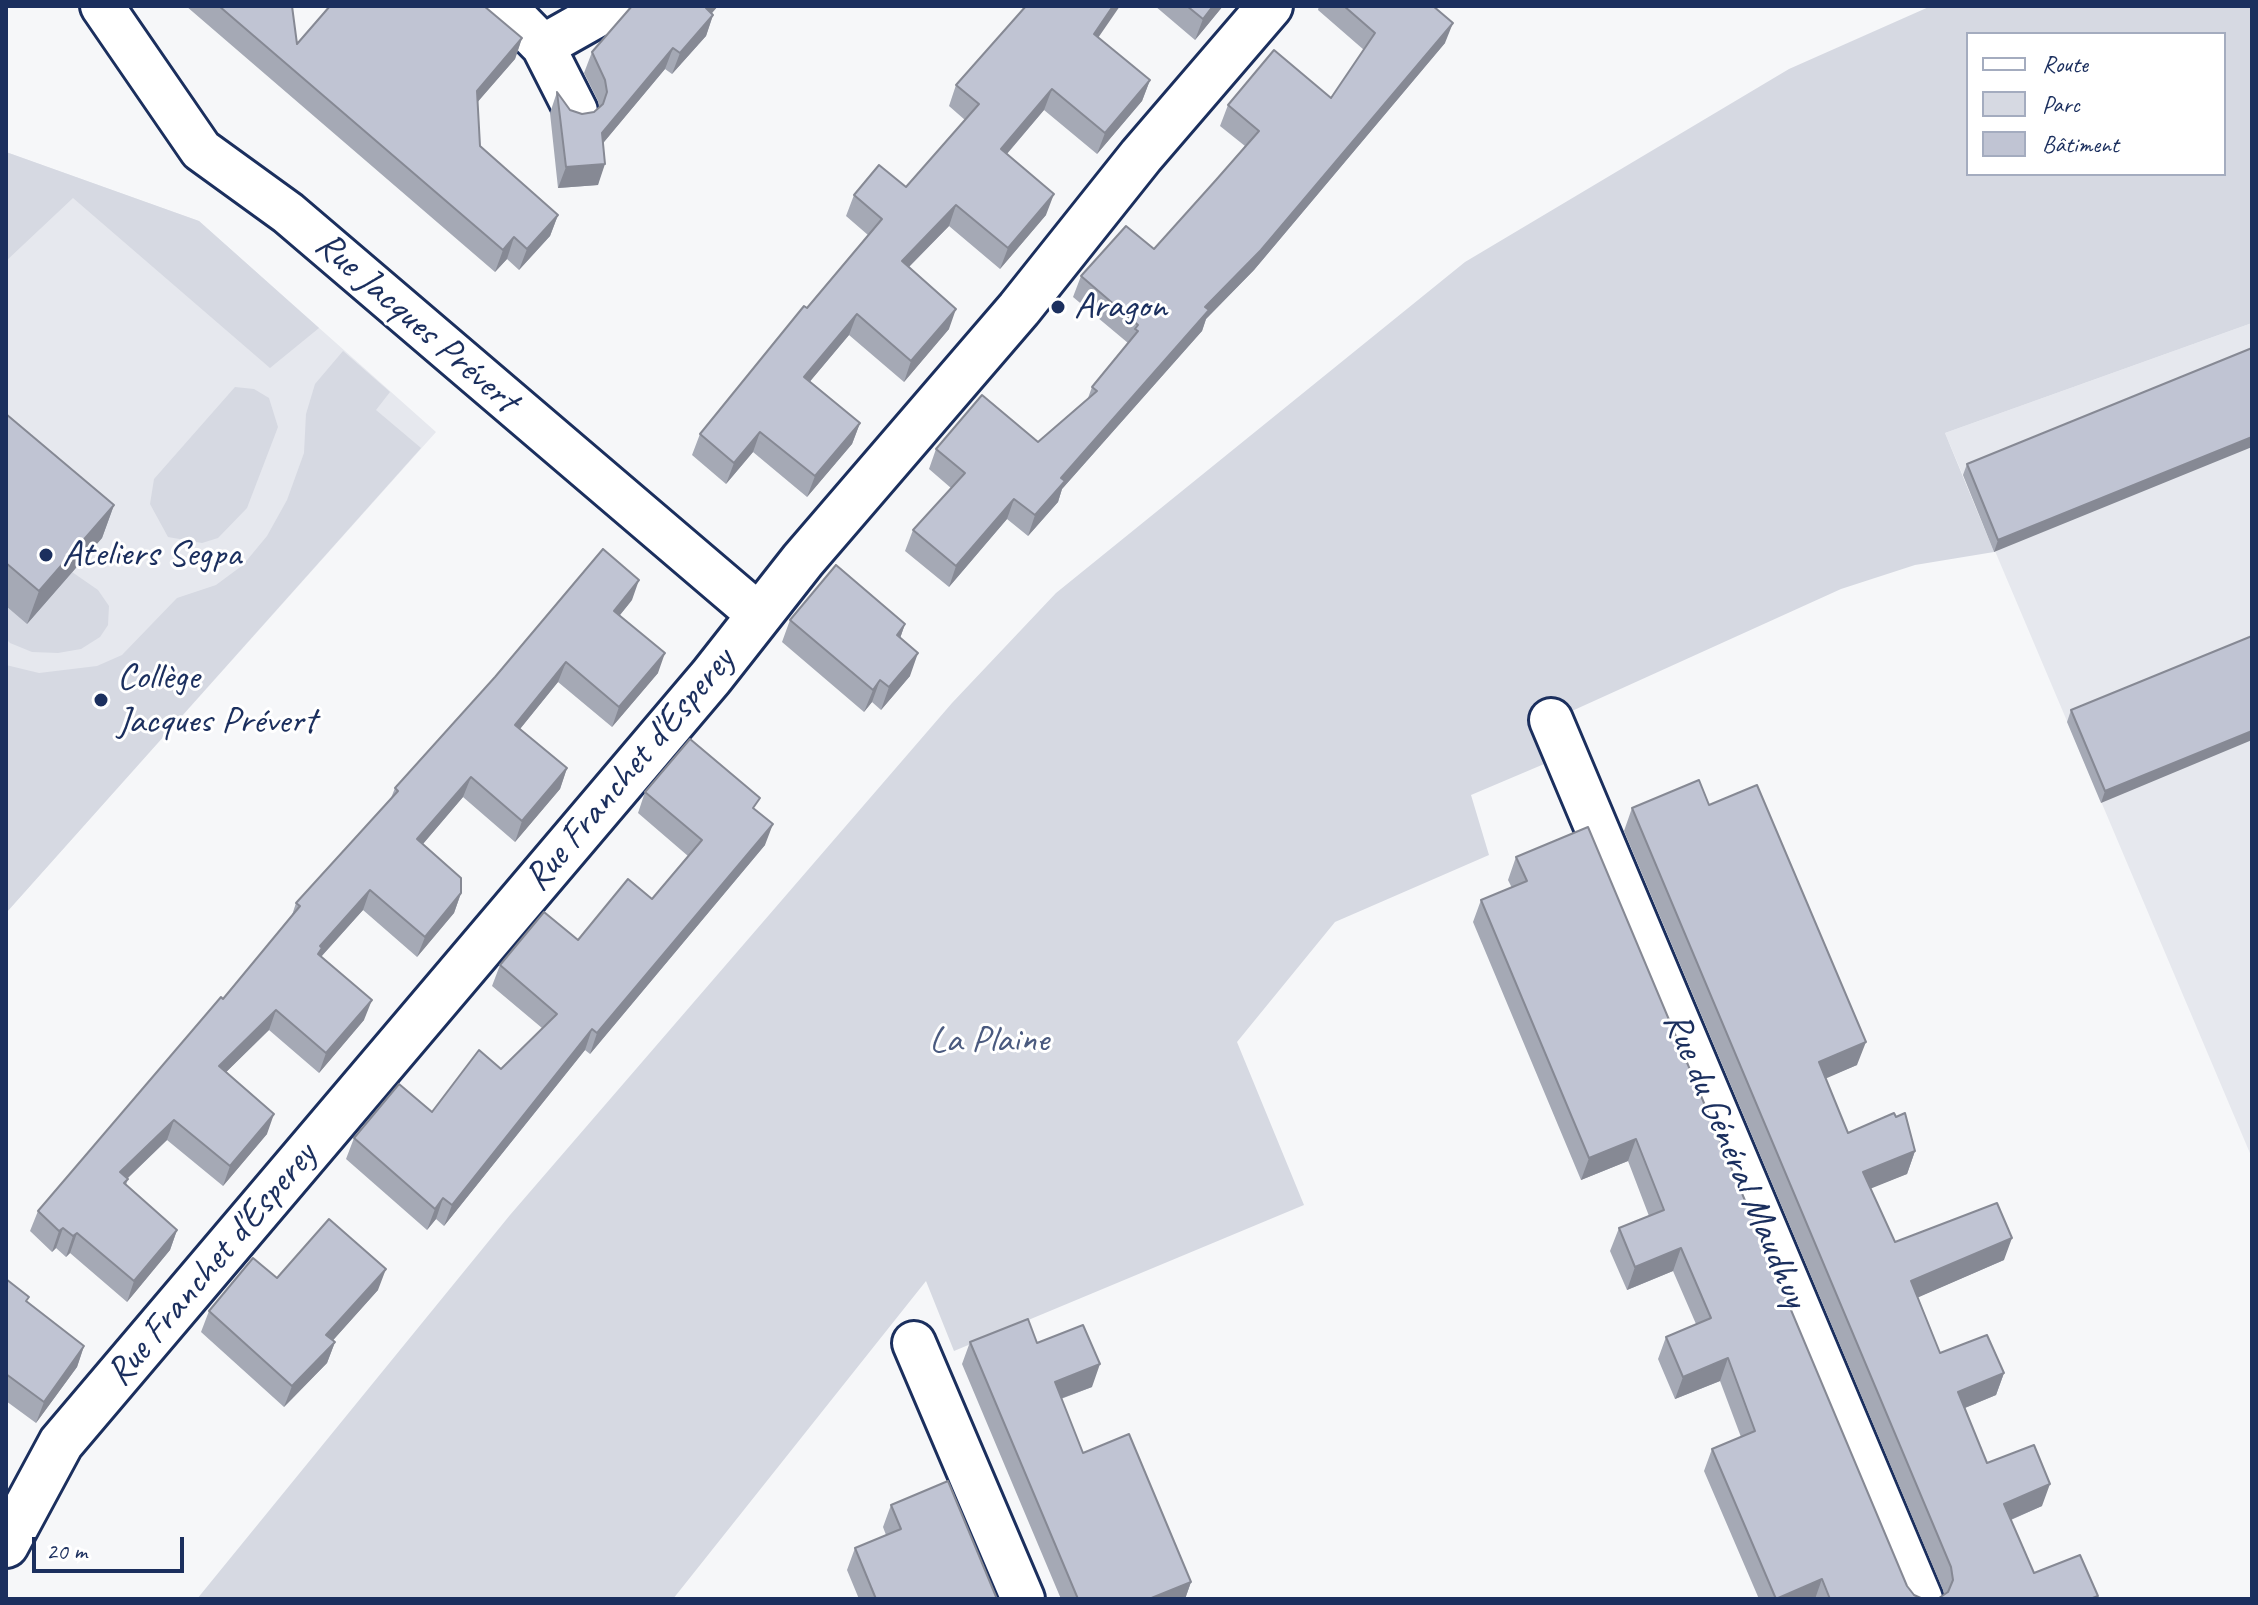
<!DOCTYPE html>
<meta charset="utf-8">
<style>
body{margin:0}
#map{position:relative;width:2258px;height:1605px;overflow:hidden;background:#f6f7f9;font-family:Caveat,sans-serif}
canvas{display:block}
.frame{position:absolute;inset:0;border:8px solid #1b2f5e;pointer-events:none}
.legend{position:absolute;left:1966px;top:32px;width:260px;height:144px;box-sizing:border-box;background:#fff;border:2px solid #a4acbf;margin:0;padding:10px 14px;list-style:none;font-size:24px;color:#1b2f5e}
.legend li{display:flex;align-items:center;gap:16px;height:40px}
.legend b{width:40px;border:2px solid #a4acbf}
.scale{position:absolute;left:32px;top:1537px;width:152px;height:36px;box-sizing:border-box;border:4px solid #1b2f5e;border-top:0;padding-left:10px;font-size:24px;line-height:28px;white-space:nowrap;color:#1b2f5e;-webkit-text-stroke:6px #fff;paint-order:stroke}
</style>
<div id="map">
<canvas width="2258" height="1605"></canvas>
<div class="frame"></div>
<ul class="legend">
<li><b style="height:10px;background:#fff"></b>Route</li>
<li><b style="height:22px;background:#d6d9e2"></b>Parc</li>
<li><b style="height:22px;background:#c0c4d3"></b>Bâtiment</li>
</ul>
<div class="scale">20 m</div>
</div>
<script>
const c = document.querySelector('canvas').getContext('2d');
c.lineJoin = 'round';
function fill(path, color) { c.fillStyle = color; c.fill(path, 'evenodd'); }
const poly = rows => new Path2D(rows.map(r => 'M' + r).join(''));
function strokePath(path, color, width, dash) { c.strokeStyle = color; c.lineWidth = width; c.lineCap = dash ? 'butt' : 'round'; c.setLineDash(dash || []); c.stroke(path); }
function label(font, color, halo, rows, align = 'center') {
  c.font = font + ' Caveat,sans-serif'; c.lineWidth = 6; c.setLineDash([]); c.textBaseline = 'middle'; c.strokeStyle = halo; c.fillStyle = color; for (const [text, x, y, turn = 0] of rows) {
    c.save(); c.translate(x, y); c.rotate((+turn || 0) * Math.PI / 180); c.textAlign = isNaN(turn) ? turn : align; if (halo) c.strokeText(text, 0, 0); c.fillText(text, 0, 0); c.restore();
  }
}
const built = poly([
 [6,152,199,221,436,432,6,913],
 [2252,323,2252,1158,1945,433]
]);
const green = poly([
 [1931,6,2252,6,2252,323,1945,433,1994,552,1915,565,1841,589,1552,720,1563,756,1471,795,1489,855,1335,922,1237,1042,1304,1205,954,1351,926,1281,673,1599,197,1599,510,1215,952,703,1056,593,1465,262,1789,69],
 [1968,34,2224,34,2224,174,1968,174],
 [6,152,199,221,319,328,270,368,73,198,6,261],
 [343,351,390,392,376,410,421,448,6,913,6,665,39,673,97,666,122,655,177,598,216,585,243,565,267,536,287,500,304,453,306,414,315,384],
 [235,387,254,389,269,398,278,427,247,508,218,538,202,543,168,537,150,504,154,479],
 [72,572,98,590,109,606,108,625,100,637,81,649,58,653,32,652,10,643,6,639,6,606]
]);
const street = poly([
 [102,6,201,150,288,213,759,615],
 [504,6,543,46,576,111],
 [543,46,614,6],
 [1551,720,1921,1599],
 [914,1343,1023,1599]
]);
const secondary = poly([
 [6,1545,61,1443,711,677,803,560,1019,309,1141,156,1270,6]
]);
const wall = poly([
 [186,6,292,6,297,44,522,38,515,59,477,102,480,146,558,215,550,236,519,270,507,259,495,272],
 [632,6,718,6,712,13,713,15,706,36,672,74,665,69,603,143,598,185,558,188,550,113,557,92,570,110,582,114,594,112,599,107,598,101,584,73,592,52],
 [1155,6,1223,6,1195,40],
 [1319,6,1438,6,1437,9,1445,43,1254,270,1206,319,1202,331,1062,489,1058,502,1028,536,1007,519,949,587,905,551,913,530,951,488,929,469,936,449,1038,442,1088,398,1092,387,1128,343,1073,297,1081,276,1154,249,1216,180,1245,146,1220,126,1228,105,1331,98,1364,50,1318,10],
 [1098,37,1150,80,1142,101,1097,154,1044,110,1007,154,1046,215,1000,269,949,226,909,267,949,329,904,382,849,335,810,381,860,423,852,444,807,497,753,452,726,484,692,455,700,434,868,235,846,216,854,195,906,187,965,120,949,106,956,85],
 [2252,348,1994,552,1963,475,1967,464],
 [6,414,114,505,102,538,27,624,6,606],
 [632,600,620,615,658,673,612,727,558,682,520,729,567,768,560,789,515,842,463,797,423,844,461,893,454,913,417,957,363,910,321,957,364,1020,319,1073,269,1030,226,1072,267,1134,223,1186,167,1140,127,1179,128,1179,126,1185,177,1230,170,1250,127,1302,70,1253,66,1257,56,1248,52,1252,30,1231,38,1211,223,999,292,915,296,903,391,798,395,788],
 [790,620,905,624,900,638,910,676,881,710,872,702,864,712,782,642],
 [2252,636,2101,803,2067,722,2071,710],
 [645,792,756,810,765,845,590,1054,585,1050,444,1226,436,1219,427,1230,346,1159,354,1138,432,1112,501,1069,542,1028,492,986,500,965,578,940,652,899,688,856,638,813],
 [1709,805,1857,1065,1825,1078,1848,1133,1915,1151,1907,1174,1870,1188,1895,1242,2004,1260,1918,1297,1940,1353,2004,1373,1996,1395,1965,1408,1987,1463,2042,1506,2011,1520,2034,1573,2098,1596,2097,1599,1934,1599,1939,1598,1944,1595,1943,1590,1624,831,1632,808],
 [1516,857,1907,1586,1914,1595,1923,1599,1759,1599,1704,1471,1712,1449,1741,1437,1720,1381,1675,1399,1658,1359,1666,1337,1696,1324,1673,1271,1627,1290,1610,1251,1619,1228,1649,1216,1628,1161,1581,1180,1473,922,1481,900,1512,888,1508,880],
 [277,1278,378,1290,333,1340,335,1342,327,1363,284,1407,201,1332,209,1311],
 [6,1279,27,1302,84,1346,77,1367,36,1423,6,1401],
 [970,1342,1037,1343,1092,1387,1061,1399,1083,1453,1191,1582,1185,1599,1061,1599,962,1364],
 [891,1505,997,1599,859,1599,847,1570,855,1548,886,1535,883,1527]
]);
const shadedWall = poly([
 [708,6,718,6,698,29,706,8],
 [1113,6,1120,6,1087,54,1094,34],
 [1213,6,1223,6,1195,40,1203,19],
 [713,15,706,36,672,74,680,53],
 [1453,23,1445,43,1254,270,1206,319,1202,331,1062,489,1058,502,1028,536,1035,515,1061,478,1205,307],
 [522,38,515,59,469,112,477,91],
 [673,48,665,69,594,154,602,133],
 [1150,80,1142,101,1097,154,1105,133],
 [1052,89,1044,110,993,170,1001,149],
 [605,164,598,185,558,188,566,167],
 [1054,194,1046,215,1000,269,1008,248],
 [956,205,949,226,894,282,902,261],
 [558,215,550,236,519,270,527,249],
 [514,237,507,259,495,272,503,250],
 [956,309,949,329,904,382,911,361],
 [857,314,849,335,797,397,804,377],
 [860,423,852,444,807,497,815,476],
 [760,432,753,452,726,484,734,463],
 [2252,437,2252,447,1994,552,1998,540],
 [1014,499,1007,519,949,587,956,566],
 [114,505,102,538,27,624,39,591],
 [639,580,632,600,607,631,614,611],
 [905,624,897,647,897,635],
 [665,653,658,673,612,727,619,707],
 [918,653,910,676,881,710,889,687],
 [566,662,558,682,507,745,515,725],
 [880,680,872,702,864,712,873,690],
 [2252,731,2252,740,2101,803,2105,791],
 [567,768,560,789,515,842,522,821],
 [471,777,463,797,410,859,417,839],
 [773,824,765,845,590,1054,597,1033],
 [370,890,363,910,318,960,315,968,320,946],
 [461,893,454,913,417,957,425,937],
 [372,1000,364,1020,319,1073,326,1053],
 [276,1010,269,1030,212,1086,219,1066],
 [592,1029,585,1050,444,1226,452,1205],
 [1866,1042,1857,1065,1811,1085,1819,1062],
 [274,1114,267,1134,223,1186,230,1166],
 [174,1120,167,1140,113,1192,120,1172],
 [1636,1139,1628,1161,1581,1180,1589,1158],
 [1915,1151,1907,1174,1855,1195,1863,1172],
 [443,1198,436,1219,427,1230,435,1209],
 [63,1228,56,1248,52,1252,59,1231],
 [177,1230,170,1250,127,1302,134,1281],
 [77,1233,70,1253,66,1257,73,1236],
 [2012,1238,2004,1260,1903,1304,1911,1281],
 [1681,1248,1673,1271,1627,1290,1635,1267],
 [386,1269,378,1290,319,1356,326,1335],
 [335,1342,327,1363,284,1407,292,1386],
 [84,1346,77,1367,36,1423,44,1402],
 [1728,1358,1720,1381,1675,1399,1683,1377],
 [1100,1364,1092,1387,1046,1404,1055,1382],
 [2004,1373,1996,1395,1950,1414,1958,1392],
 [2050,1484,2042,1506,1996,1526,2004,1504],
 [1822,1579,1815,1599,1776,1599],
 [1191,1582,1185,1599,1149,1599]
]);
const building = poly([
 [219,6,292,6,297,44,330,6,484,6,522,38,477,91,480,146,558,215,527,249,514,237,503,250,219,6],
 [632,6,708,6,706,8,713,15,680,53,673,48,602,133,605,164,566,167,557,92,570,110,582,114,594,112,603,104,607,92,605,80,592,52,632,6],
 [1026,6,1113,6,1094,34,1150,80,1105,133,1052,89,1001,149,1054,194,1008,248,956,205,902,261,956,309,911,361,857,314,804,377,860,423,815,476,760,432,734,463,700,434,804,306,807,308,882,219,854,195,879,165,906,187,979,104,956,85,1026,6],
 [1187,6,1213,6,1203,19,1187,6],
 [1344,6,1433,6,1453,23,1261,250,1205,307,1209,310,1061,478,1065,481,1035,515,1014,499,956,566,913,530,965,473,936,449,982,395,1038,442,1097,391,1092,387,1138,331,1135,329,1138,325,1081,276,1126,226,1154,249,1216,180,1259,131,1228,105,1274,50,1331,98,1375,33,1344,6],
 [2252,348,2252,437,1998,540,1967,464,2252,348],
 [6,414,114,505,39,591,6,563,6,414],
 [603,549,639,580,614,611,665,653,619,707,566,662,515,725,567,768,522,821,471,777,417,839,461,878,461,893,425,937,370,890,320,946,322,948,318,954,372,1000,326,1053,276,1010,219,1066,274,1114,230,1166,174,1120,120,1172,128,1179,124,1183,177,1230,134,1281,77,1233,73,1236,63,1228,59,1231,38,1211,221,997,223,999,300,906,296,903,398,791,395,788,495,677,603,549],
 [836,565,905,624,897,635,918,653,889,687,880,680,873,690,790,620,836,565],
 [2252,636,2252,731,2105,791,2071,710,2252,636],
 [690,739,760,798,753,808,773,824,597,1033,592,1029,452,1205,443,1198,435,1209,354,1138,399,1084,432,1112,479,1050,501,1069,557,1014,500,965,544,912,578,940,628,879,652,899,702,840,645,792,690,739],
 [1699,780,1709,805,1757,785,1866,1042,1819,1062,1848,1133,1894,1113,1896,1117,1905,1113,1915,1151,1863,1172,1895,1242,1997,1203,2012,1238,1911,1281,1940,1353,1987,1335,2004,1373,1958,1392,1987,1463,2034,1445,2050,1484,2004,1504,2034,1573,2080,1555,2098,1596,2090,1599,1934,1599,1939,1598,1948,1592,1953,1580,1951,1567,1632,808,1699,780],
 [1588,827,1907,1586,1914,1595,1923,1599,1830,1599,1822,1579,1776,1599,1712,1449,1755,1431,1728,1358,1683,1377,1666,1337,1711,1318,1681,1248,1635,1267,1619,1228,1664,1210,1636,1139,1589,1158,1481,900,1527,881,1516,857,1588,827],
 [329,1219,386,1269,326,1335,335,1342,292,1386,209,1311,253,1258,277,1278,329,1219],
 [6,1279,29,1297,26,1301,84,1346,44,1402,6,1374,6,1279],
 [1028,1319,1037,1343,1083,1325,1100,1364,1055,1382,1083,1453,1129,1434,1191,1582,1149,1599,1078,1599,970,1342,1028,1319],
 [948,1481,997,1599,876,1599,855,1548,901,1529,891,1505,948,1481]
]);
const markers = [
 [1058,307,8,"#1b2f5e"],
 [46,555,8,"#1b2f5e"],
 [101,700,8,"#1b2f5e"]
];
const poiNames = [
 ["Aragon",1074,307],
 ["Ateliers Segpa",62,555],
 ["Collège",117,678],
 ["Jacques Prévert",117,722]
];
const streetNames = [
 ["Rue Jacques Prévert",416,323,41],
 ["Rue Franchet d'Esperey",630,770,-50],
 ["Rue du Général Maudhuy",1735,1160,67],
 ["Rue Franchet d'Esperey",212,1265,-50]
];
const parkNames = [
 ["La Plaine",989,1041]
];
fill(built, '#e6e8ee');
fill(green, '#d6d9e2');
strokePath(street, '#1b2f5e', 48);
strokePath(secondary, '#1b2f5e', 50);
strokePath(street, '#fff', 42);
strokePath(secondary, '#fff', 44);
fill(wall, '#a5a9b5');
fill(shadedWall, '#868994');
fill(building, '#c0c4d3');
strokePath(building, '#868994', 2);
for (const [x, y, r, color] of markers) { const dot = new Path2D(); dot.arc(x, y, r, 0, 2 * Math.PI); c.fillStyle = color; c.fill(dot); strokePath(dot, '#fff', 3); }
label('38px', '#1b2f5e', '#fff', poiNames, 'left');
label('38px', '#1b2f5e', '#fff', streetNames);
label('38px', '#4a5a7f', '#fff', parkNames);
</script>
